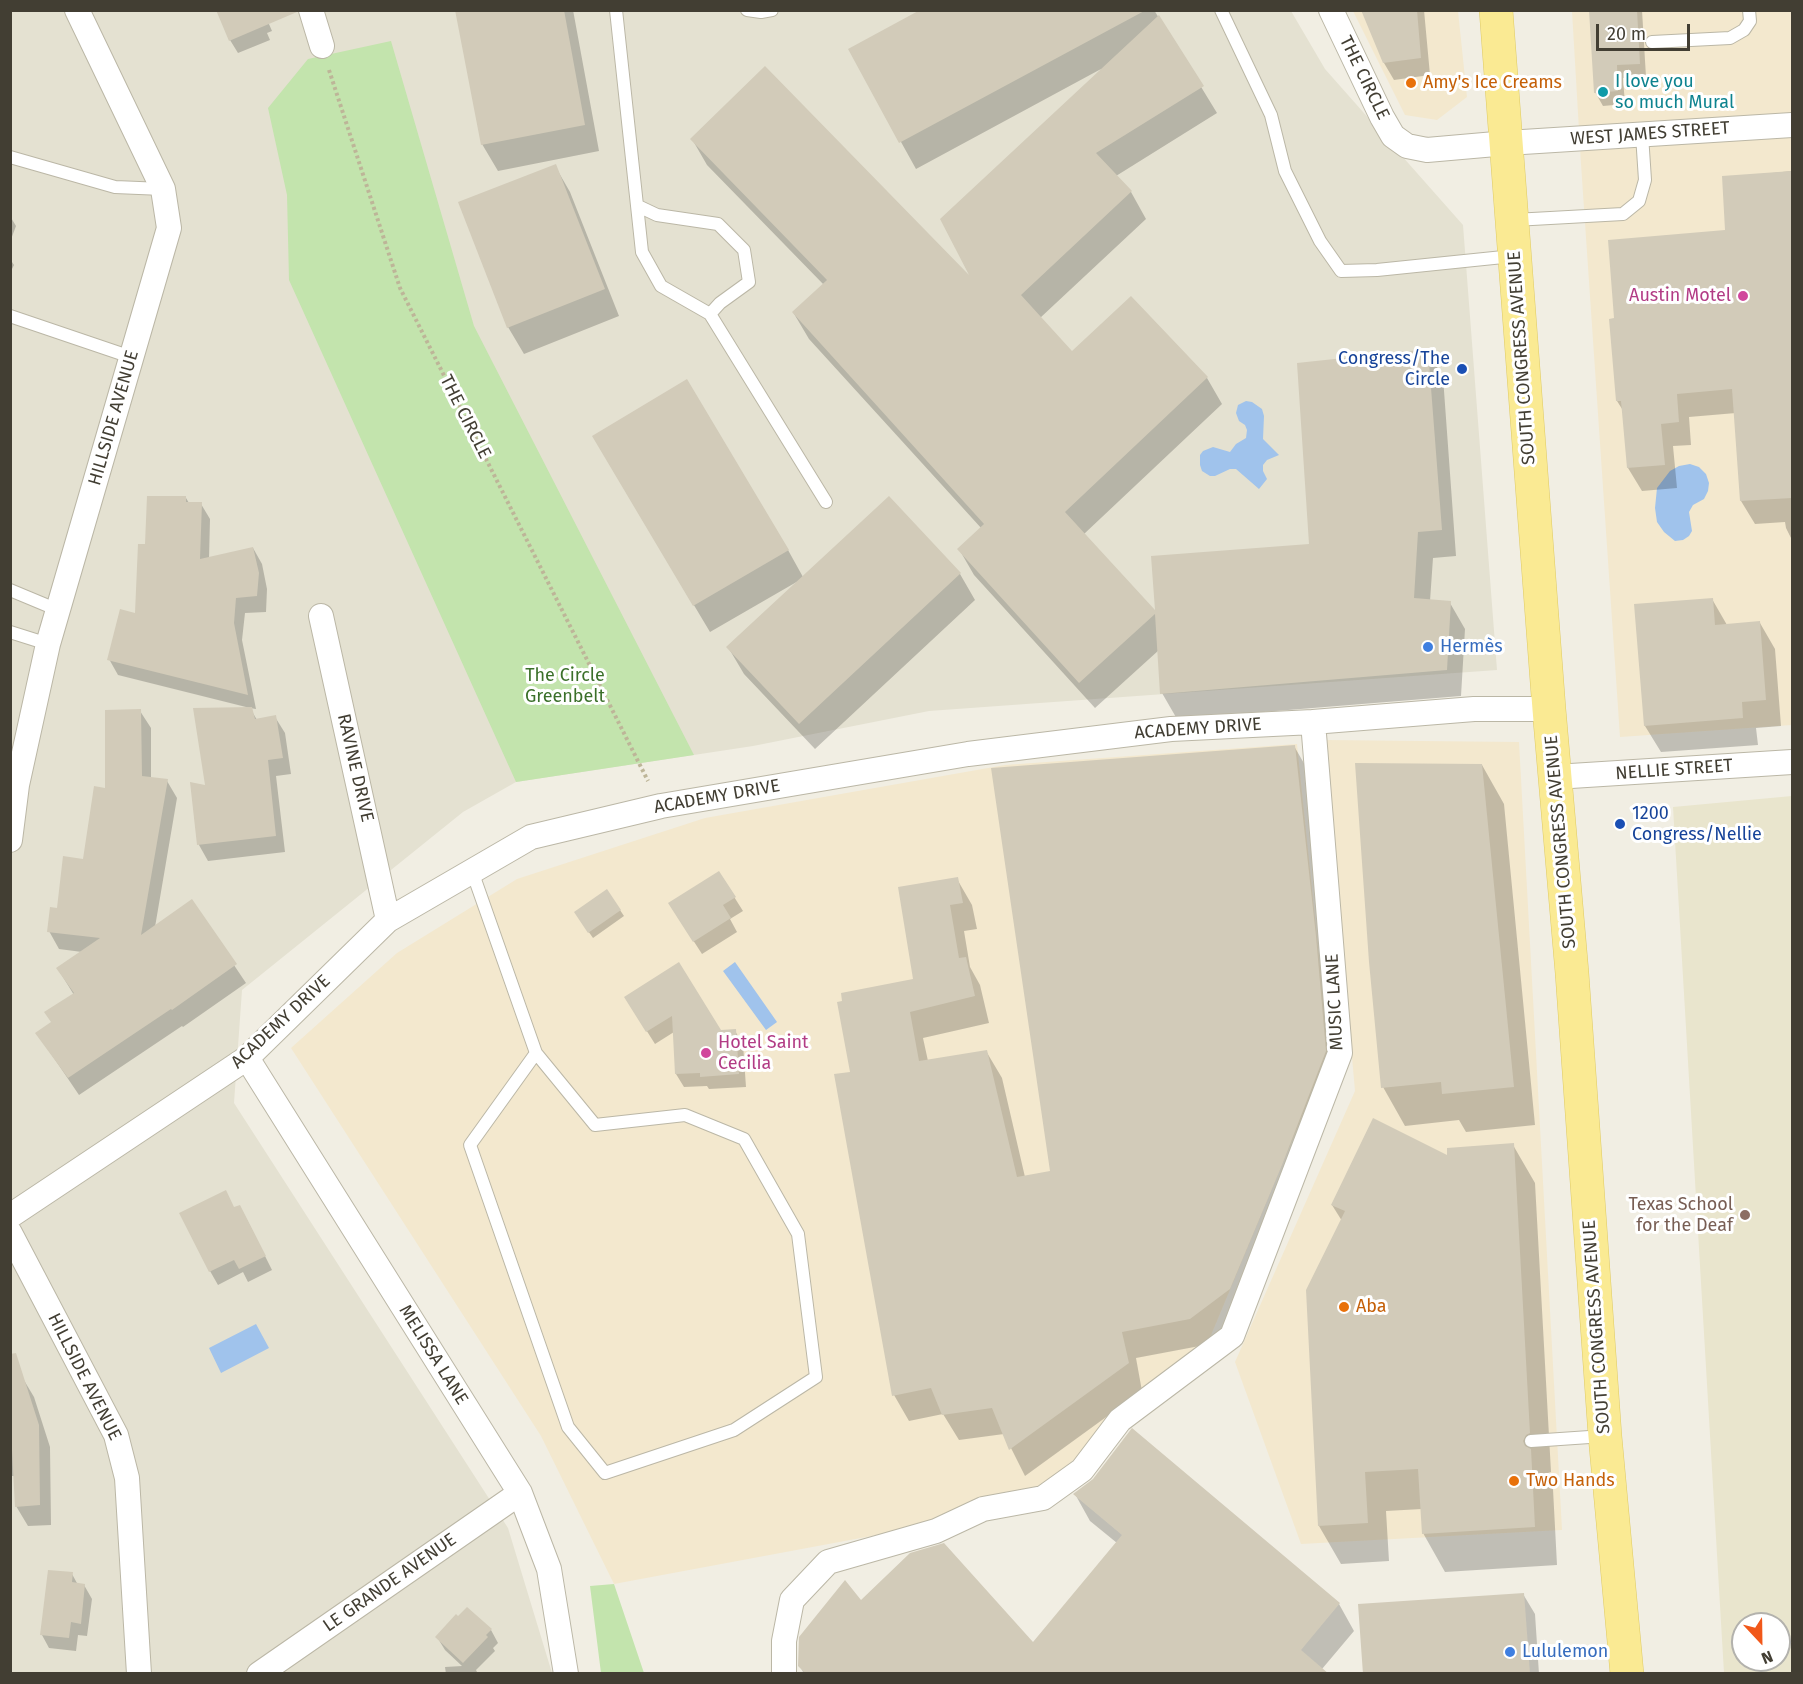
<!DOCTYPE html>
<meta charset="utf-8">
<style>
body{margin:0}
#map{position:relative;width:1803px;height:1684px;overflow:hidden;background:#f1eee3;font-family:"Fira Sans",sans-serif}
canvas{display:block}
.frame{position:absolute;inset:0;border:12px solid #423e33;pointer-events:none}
.north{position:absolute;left:1731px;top:1612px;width:60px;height:60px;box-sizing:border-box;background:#fff;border:2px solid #b3b2ad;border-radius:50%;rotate:158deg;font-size:16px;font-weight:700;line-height:24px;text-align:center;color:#423e33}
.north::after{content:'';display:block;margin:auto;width:21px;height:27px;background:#f1581a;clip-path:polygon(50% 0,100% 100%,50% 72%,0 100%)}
.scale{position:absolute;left:1596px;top:24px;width:94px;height:27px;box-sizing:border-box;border:3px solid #423e33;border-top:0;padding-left:8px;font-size:18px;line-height:21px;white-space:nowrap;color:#423e33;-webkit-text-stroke:4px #fff;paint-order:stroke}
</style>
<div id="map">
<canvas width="1803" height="1684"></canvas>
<div class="frame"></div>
<div class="north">N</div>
<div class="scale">20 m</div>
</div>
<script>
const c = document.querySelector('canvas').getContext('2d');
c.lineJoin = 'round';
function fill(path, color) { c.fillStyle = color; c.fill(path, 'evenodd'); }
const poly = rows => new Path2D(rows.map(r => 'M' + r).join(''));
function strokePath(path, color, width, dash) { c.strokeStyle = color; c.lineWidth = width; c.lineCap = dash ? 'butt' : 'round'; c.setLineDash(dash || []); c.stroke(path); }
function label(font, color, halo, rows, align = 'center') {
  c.font = font + ' "Fira Sans",sans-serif'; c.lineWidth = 6; c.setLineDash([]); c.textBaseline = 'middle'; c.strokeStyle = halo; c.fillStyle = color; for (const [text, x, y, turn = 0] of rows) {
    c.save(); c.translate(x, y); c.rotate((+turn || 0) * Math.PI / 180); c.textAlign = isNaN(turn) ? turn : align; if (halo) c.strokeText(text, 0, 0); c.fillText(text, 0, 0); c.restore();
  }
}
const residential = poly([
 [11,11,1291,11,1325,69,1463,225,1497,670,929,711,753,746,516,782,463,812,242,990,234,1103,508,1528,552,1673,11,1674]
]);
const commercial = poly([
 [1353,11,1458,11,1467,97,1437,120,1405,115],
 [1572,11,1792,11,1792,725,1620,737,1581,164],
 [1324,740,1519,742,1562,1530,1301,1544,1235,1362,1355,1091],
 [1297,744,1329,1052,1207,1345,1143,1395,1050,1482,909,1529,614,1584,541,1436,291,1048,397,953,517,879,705,818,1005,765]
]);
const education = poly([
 [1792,796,1792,1673,1724,1673,1673,807],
 [1743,1624,1779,1624,1779,1660,1743,1660]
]);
const green = poly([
 [391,41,474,326,694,755,516,782,289,280,287,195,268,108,308,59],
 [614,1584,644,1673,601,1673,590,1586]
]);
const water = poly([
 [1246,401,1252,402,1262,409,1264,416,1263,439,1279,455,1267,460,1263,465,1263,471,1267,479,1259,489,1236,469,1230,469,1215,476,1210,476,1202,471,1200,465,1200,455,1203,451,1213,447,1230,452,1236,444,1246,438,1247,430,1245,425,1239,421,1236,413,1238,405],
 [1690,464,1699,467,1706,474,1709,483,1708,491,1704,499,1693,505,1689,512,1692,531,1689,536,1683,540,1675,541,1664,532,1657,522,1655,508,1657,488,1670,471,1679,466],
 [735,962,777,1022,766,1030,723,971],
 [256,1324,269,1348,221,1373,209,1348]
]);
const shadow = poly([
 [263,10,272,31,267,33,270,40,238,53,230,40],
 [457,10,573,10,599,151,498,171,482,144],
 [1025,10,1154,10,1217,113,1116,176,1131,192,1146,219,1040,318,1072,353,1131,298,1207,378,1222,404,1084,534,1156,614,1311,545,1427,351,1443,377,1456,556,1433,558,1430,601,1450,603,1465,629,1461,696,1177,719,1162,693,1159,650,1095,708,974,575,959,549,982,529,809,339,793,312,824,285,707,165,692,139,973,281,1101,69,916,169,850,50],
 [1363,10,1424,10,1430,75,1394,80,1384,63],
 [1591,10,1642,10,1646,77,1623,78,1625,104,1603,106,1595,92],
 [555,166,570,192,619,316,524,354,508,327],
 [1792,171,1792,540,1786,528,1785,522,1755,524,1741,501,1736,413,1689,417,1691,445,1673,446,1677,488,1642,491,1628,468,1624,412,1617,401,1616,320,1727,232,1723,178],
 [10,216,16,226,10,242],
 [10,259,14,265,10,273],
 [609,463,788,550,803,577,960,574,975,600,815,749,744,674,728,647,800,580,710,632],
 [186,498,189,503,201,504,210,519,209,559,253,548,262,564,267,589,266,612,245,613,242,640,256,709,250,708,257,720,275,717,285,733,291,774,276,776,285,852,208,861,199,845,207,786,250,708,118,675,109,659,137,615,147,545],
 [1712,599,1727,625,1760,623,1775,649,1781,726,1756,728,1758,745,1661,752,1645,726],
 [140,711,151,728,151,778,167,781,177,798,155,927,191,901,246,983,183,1027,182,1026,79,1095,37,1033,52,1023,74,995,58,969,82,952,59,949,49,931,84,860,107,789],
 [1294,746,1309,772,1340,1078,1245,1315,1205,1345,1136,1358,1142,1391,1025,1476,1004,1434,959,1440,943,1414,909,1421,894,1395,852,1073,915,980,957,879,972,905,977,929,964,931,970,967,980,985,989,1023,923,1038,928,1061,986,1051,1002,1078,1025,1177,1051,1172],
 [1482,765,1504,804,1535,1125,1466,1132,1459,1120,1405,1126,1383,1087],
 [719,873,743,911,730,919,737,932,702,954,678,917],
 [620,910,624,916,593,938,579,918],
 [626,998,720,1032,735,1031,743,1044,746,1087,709,1089,707,1086,684,1087,676,1074,674,1032,655,1044],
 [1513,1145,1535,1183,1551,1472,1548,1473,1546,1477,1553,1489,1557,1565,1445,1572,1423,1533,1422,1509,1386,1511,1389,1561,1341,1564,1319,1526,1342,1221,1332,1205,1449,1157],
 [234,1209,247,1220,272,1270,248,1282,243,1272,218,1285,210,1271],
 [22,1377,34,1397,50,1447,51,1525,28,1526,16,1506,15,1476,10,1476,10,1378],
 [1133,1431,1339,1604,1354,1631,1322,1669,1327,1674,804,1674,800,1666,861,1602,1033,1645,1117,1543,1090,1521,1075,1494,1094,1480],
 [72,1574,78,1585,84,1585,92,1599,87,1636,78,1635,76,1651,49,1648,42,1635],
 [1523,1594,1535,1614,1539,1674,1364,1674],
 [491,1630,498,1643,493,1648,495,1651,476,1670,478,1674,446,1674,445,1667,462,1666,445,1650,437,1637]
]);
const building = poly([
 [216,10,297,10,297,12,229,41],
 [455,10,564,10,585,125,481,145],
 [920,10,1146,10,899,143,848,49],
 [1361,10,1417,10,1421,58,1383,63],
 [1589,10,1637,10,1640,64,1617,65,1618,91,1594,93],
 [1159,15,1204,86,1096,153,1132,191,1021,295,1072,351,1131,296,1208,377,1065,512,1155,610,1151,556,1309,544,1297,363,1428,349,1442,530,1418,532,1414,598,1451,601,1447,670,1160,694,1155,614,1079,683,957,549,984,524,792,312,827,280,690,139,765,66,969,275,940,219],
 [556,164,605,289,507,328,458,202],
 [1792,171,1792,498,1740,501,1732,389,1677,394,1679,422,1661,424,1665,465,1627,468,1621,401,1616,401,1609,319,1614,318,1608,240,1725,230,1722,176],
 [687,379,789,550,693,606,592,436],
 [147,496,186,496,186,502,202,502,200,559,253,547,259,573,257,596,236,598,234,623,248,695,107,660,120,609,135,613,138,544,145,544],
 [889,496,961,573,799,724,726,647],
 [1713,598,1715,625,1760,621,1766,700,1742,702,1743,718,1644,726,1634,604],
 [252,707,255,719,276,715,283,758,268,760,276,836,197,845,190,782,205,785,193,708],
 [141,709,142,776,168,779,141,935,192,899,237,964,172,1010,171,1009,68,1078,35,1033,51,1022,44,1012,74,993,56,968,100,938,47,932,50,907,57,908,63,856,83,859,94,786,105,788,105,710],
 [1295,745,1316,936,1326,1051,1282,1165,1230,1289,1190,1319,1122,1332,1129,1363,1009,1450,992,1408,942,1415,931,1388,892,1396,834,1074,850,1072,837,1002,842,1001,841,993,913,979,898,887,958,877,963,903,950,905,959,958,966,957,975,996,910,1012,919,1061,987,1050,1017,1177,1050,1171,991,768],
 [1355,763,1482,764,1514,1087,1442,1094,1441,1082,1381,1088,1369,962],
 [719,871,736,897,723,905,731,918,693,942,668,903],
 [607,889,621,910,588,933,574,912],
 [679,962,721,1030,736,1029,739,1074,700,1077,700,1073,675,1074,672,1016,646,1032,624,997],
 [1373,1118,1447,1155,1447,1148,1514,1143,1530,1433,1526,1435,1523,1441,1525,1446,1531,1449,1535,1527,1422,1534,1418,1469,1365,1472,1368,1523,1318,1526,1306,1290,1345,1211,1331,1205],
 [226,1190,234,1207,240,1205,266,1256,239,1269,234,1260,209,1272,179,1213],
 [16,1353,39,1425,40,1505,15,1507,12,1450,10,1450,10,1354],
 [1132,1428,1340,1603,1301,1650,1329,1674,806,1674,798,1666,799,1637,845,1580,861,1600,910,1553,944,1543,1033,1642,1122,1535,1073,1494,1093,1479],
 [48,1570,73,1572,72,1582,85,1584,81,1624,71,1622,69,1638,40,1635],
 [1524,1593,1530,1674,1363,1674,1358,1604],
 [467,1607,492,1629,486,1635,488,1637,463,1663,435,1637,456,1614,458,1616]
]);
const path = poly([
 [329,70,400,288,648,781]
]);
const service = poly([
 [616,10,642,252,661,286,710,314,826,502],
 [747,10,761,12,772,10],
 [1221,10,1271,115,1285,171,1320,241,1341,271,1377,270,1513,256],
 [1652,42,1730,38,1744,30,1750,21,1749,10],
 [10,157,115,187,163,189],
 [638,206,657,215,718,224,744,250,749,282,720,303,710,314],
 [1514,220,1623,214,1639,201,1645,180,1642,135],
 [10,316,131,357],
 [10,590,58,610],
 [10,632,48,644],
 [472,871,536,1053,470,1145,568,1427,605,1473,734,1430,816,1377,798,1234,744,1139,685,1115,595,1125,536,1053],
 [1531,1441,1604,1436]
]);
const minor = poly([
 [311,10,322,46],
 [1331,10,1382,117,1393,136,1407,146,1427,150,1507,143,1792,125],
 [321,616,388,920],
 [1555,777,1792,762],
 [10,840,17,785,48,644,169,228,163,189,77,10],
 [247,1058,520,1493,549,1569,566,1674],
 [10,1216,247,1058,388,920,531,837,661,806,968,754,1171,729,1313,722,1474,709,1549,709],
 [10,1233,116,1435,127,1478,139,1674],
 [259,1674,520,1493],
 [784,1674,784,1641,792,1600,828,1562,936,1531,983,1509,1043,1498,1082,1470,1120,1420,1232,1336,1340,1053,1313,722]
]);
const primary = poly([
 [1496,10,1549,709,1572,973,1605,1436,1627,1674]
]);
const markers = [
 [1411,83,6,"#e8710a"],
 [1603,92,6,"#0f9aa8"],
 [1743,296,6,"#d1479c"],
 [1462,369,6,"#1a4fb4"],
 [1428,647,6,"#3f7fe0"],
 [1620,824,6,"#1a4fb4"],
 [706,1053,6,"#d1479c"],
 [1745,1215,6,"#8d6e63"],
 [1344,1307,6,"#e8710a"],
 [1514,1481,6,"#e8710a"],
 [1510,1652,6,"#3f7fe0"]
];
const streetNames = [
 ["THE CIRCLE",1364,78,64],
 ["WEST JAMES STREET",1650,134,-4],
 ["SOUTH CONGRESS AVENUE",1522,358,-94],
 ["THE CIRCLE",465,417,63],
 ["HILLSIDE AVENUE",114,418,-74],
 ["ACADEMY DRIVE",1198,729,-4],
 ["RAVINE DRIVE",355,768,77],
 ["NELLIE STREET",1674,770,-4],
 ["ACADEMY DRIVE",717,797,-10],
 ["SOUTH CONGRESS AVENUE",1561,842,-95],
 ["MUSIC LANE",1335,1002,-93],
 ["ACADEMY DRIVE",281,1022,-43],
 ["SOUTH CONGRESS AVENUE",1597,1327,-94],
 ["MELISSA LANE",433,1355,58],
 ["HILLSIDE AVENUE",84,1377,63],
 ["LE GRANDE AVENUE",390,1583,-35]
];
const cultureNames = [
 ["I love you",1615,82],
 ["so much Mural",1615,103]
];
const foodNames = [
 ["Amy's Ice Creams",1423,83],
 ["Aba",1356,1307],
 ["Two Hands",1526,1481]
];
const hotelNames = [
 ["Austin Motel",1731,296],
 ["Hotel Saint",718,1043,"left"],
 ["Cecilia",718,1064,"left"]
];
const transitNames = [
 ["Congress/The",1450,359],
 ["Circle",1450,380],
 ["1200",1632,814,"left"],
 ["Congress/Nellie",1632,835,"left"]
];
const shopNames = [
 ["Hermès",1440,647],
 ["Lululemon",1522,1652]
];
const parkNames = [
 ["The Circle",565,676],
 ["Greenbelt",565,697]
];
const educationNames = [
 ["Texas School",1733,1205],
 ["for the Deaf",1733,1226]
];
fill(residential, '#e4e1d1');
fill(commercial, '#f3e8ce');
fill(education, '#e9e5cd');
fill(green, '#c3e4ad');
fill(water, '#a0c3ec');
fill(shadow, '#0003');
fill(building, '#d2cbb9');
strokePath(service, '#bbb7a6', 14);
strokePath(minor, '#bbb7a6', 26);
strokePath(primary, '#deca64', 34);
strokePath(path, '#bdb598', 4, [3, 3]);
strokePath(service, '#fff', 12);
strokePath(minor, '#fff', 24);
strokePath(primary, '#faea93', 33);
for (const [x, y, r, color] of markers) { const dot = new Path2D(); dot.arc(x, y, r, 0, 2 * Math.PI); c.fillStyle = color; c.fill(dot); strokePath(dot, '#fff', 2); }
label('18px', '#423e33', '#fff', streetNames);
label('18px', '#0d838f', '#fff', cultureNames, 'left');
label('18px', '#c56008', '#fff', foodNames, 'left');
label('18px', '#b23c85', '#fff', hotelNames, 'right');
label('18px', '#164399', '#fff', transitNames, 'right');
label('18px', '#366cbe', '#fff', shopNames, 'left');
label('18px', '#3b702a', '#fff', parkNames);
label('18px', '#785e54', '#fff', educationNames, 'right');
</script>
